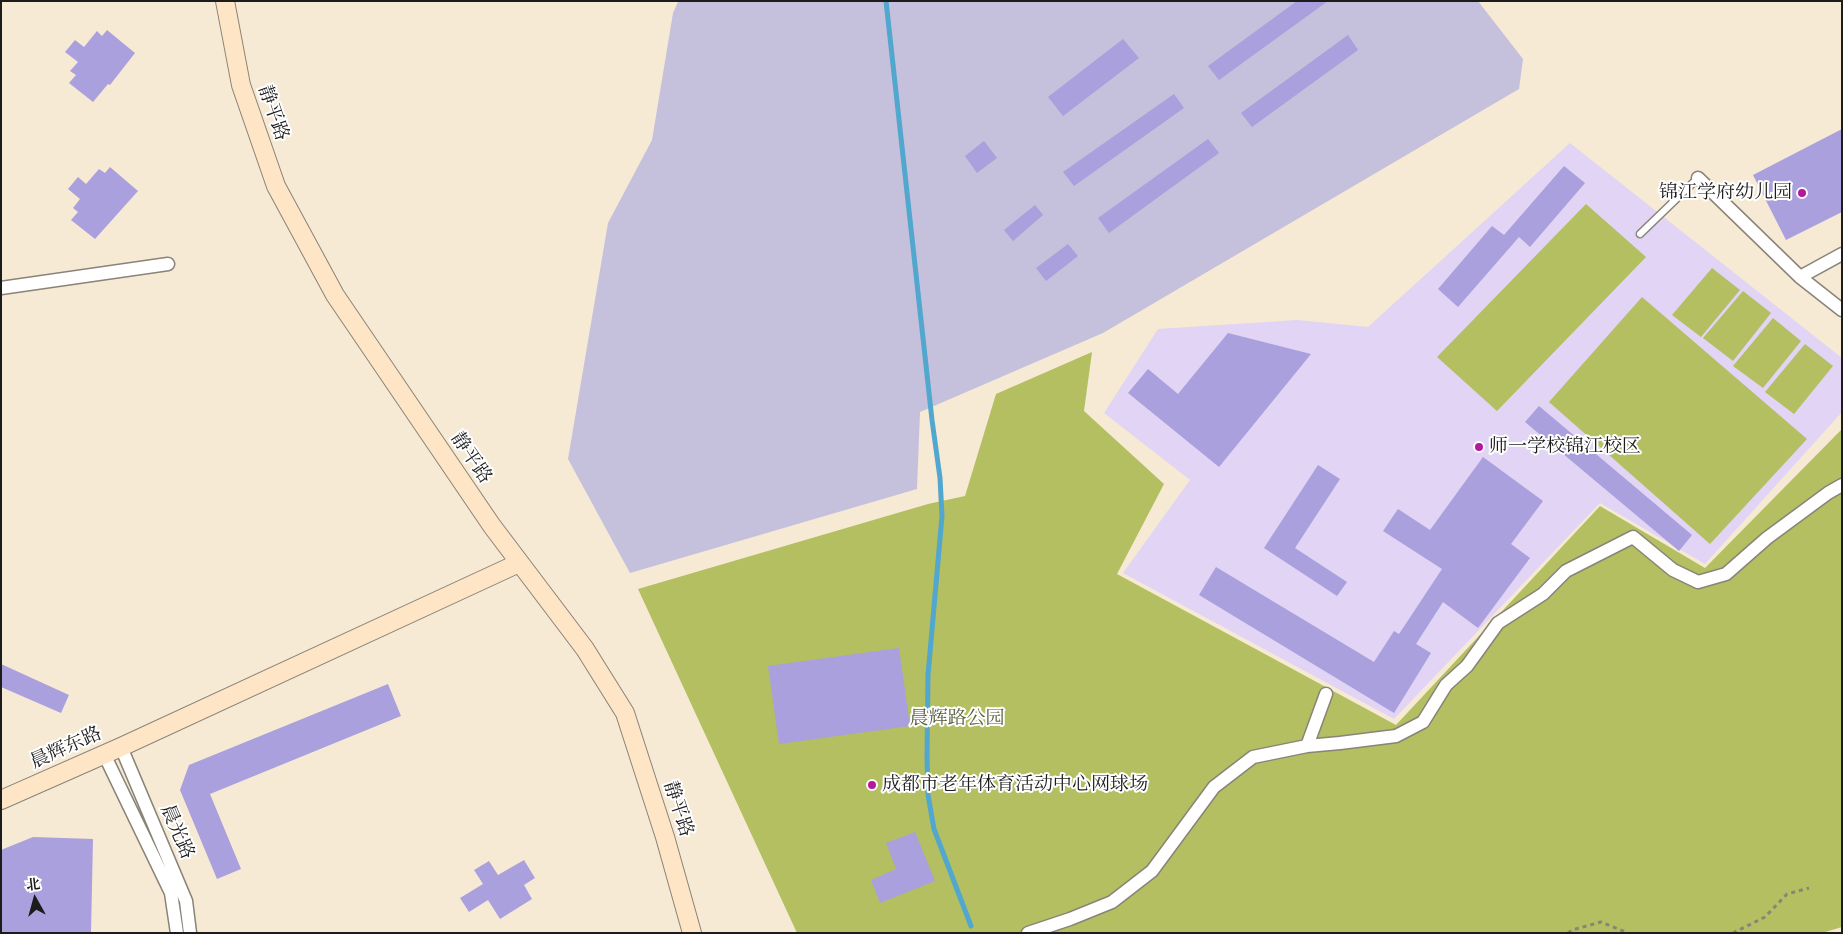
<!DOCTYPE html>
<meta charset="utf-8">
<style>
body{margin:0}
#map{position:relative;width:1843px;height:934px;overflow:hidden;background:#f6ead5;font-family:"EB Garamond","Noto Serif SC",serif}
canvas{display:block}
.frame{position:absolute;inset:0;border:2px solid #1c1c1c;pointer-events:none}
.north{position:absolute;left:10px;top:874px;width:50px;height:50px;-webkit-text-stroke:4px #fff;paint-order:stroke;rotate:353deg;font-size:14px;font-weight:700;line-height:20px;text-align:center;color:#1c1c1c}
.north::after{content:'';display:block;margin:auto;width:18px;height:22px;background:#1c1c1c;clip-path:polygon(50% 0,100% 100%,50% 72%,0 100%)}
</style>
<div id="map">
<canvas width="1843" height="934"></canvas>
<div class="frame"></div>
<div class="north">北</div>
</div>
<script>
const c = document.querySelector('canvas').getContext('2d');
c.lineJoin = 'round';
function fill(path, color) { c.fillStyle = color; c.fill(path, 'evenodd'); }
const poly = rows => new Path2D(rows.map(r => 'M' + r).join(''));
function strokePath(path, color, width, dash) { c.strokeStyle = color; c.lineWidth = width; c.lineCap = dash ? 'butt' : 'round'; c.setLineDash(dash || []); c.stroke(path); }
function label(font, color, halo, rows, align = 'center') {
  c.font = font + ' "EB Garamond","Noto Serif SC",serif'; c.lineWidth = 4; c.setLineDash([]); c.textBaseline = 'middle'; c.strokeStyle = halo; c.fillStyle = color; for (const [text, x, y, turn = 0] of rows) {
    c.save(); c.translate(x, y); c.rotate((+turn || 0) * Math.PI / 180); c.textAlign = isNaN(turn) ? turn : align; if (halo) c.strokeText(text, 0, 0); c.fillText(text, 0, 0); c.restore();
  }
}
const built = poly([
 [1570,143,1842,358,1842,412,1705,564,1600,503,1394,719,1123,573,1190,480,1104,413,1158,329,1297,320,1368,327]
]);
const industrial = poly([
 [685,1,1478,1,1523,59,1519,89,1103,333,920,412,917,489,630,573,568,459,608,223,652,140,673,13,678,2]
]);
const green = poly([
 [1586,204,1646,257,1497,411,1437,357],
 [1712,268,1740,290,1701,337,1672,315],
 [1743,291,1771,313,1733,361,1703,338],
 [1642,297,1807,439,1710,544,1549,402],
 [1773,318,1801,341,1763,388,1733,366],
 [1805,344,1833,366,1794,414,1765,392],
 [1092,352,1084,411,1164,484,1117,574,1396,725,1600,506,1705,568,1842,429,1842,927,1822,933,797,933,638,589,928,504,965,496,996,394]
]);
const stream = poly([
 [886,1,932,420,940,478,942,516,928,675,927,758,928,795,934,829,971,926]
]);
const building = poly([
 [1297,1,1328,1,1219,80,1208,66],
 [107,30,135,53,110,85,108,84,93,102,69,83,76,75,70,71,78,62,65,52,75,40,84,47,97,31,102,36],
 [1348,35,1358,50,1252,127,1241,113],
 [1123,39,1139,58,1063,116,1048,97],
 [1174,94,1184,108,1074,186,1063,172],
 [1842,129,1842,212,1786,240,1753,175],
 [1208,139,1219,153,1109,233,1098,218],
 [984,141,997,158,977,173,965,156],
 [1564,166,1585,183,1530,247,1519,237,1458,307,1438,289,1492,226,1504,235],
 [110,167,138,191,95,239,71,220,78,212,73,208,80,199,68,189,78,177,86,184,99,169,105,173],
 [1035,205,1043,215,1013,241,1004,230],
 [1068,244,1078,256,1046,281,1036,268],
 [1228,333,1311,354,1219,467,1128,393,1148,369,1178,394],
 [1539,406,1692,535,1679,551,1525,422],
 [1483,457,1543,501,1511,544,1530,558,1478,628,1443,602,1416,644,1431,653,1394,713,1199,595,1216,567,1374,662,1394,631,1399,634,1442,569,1383,531,1398,509,1430,530],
 [1318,465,1340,479,1295,548,1347,582,1337,596,1264,548],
 [899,648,910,726,779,744,768,666],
 [1,664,69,695,61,713,1,687],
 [388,684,401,716,210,794,241,869,217,879,180,790,189,765],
 [915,832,935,881,880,903,871,880,896,869,886,843],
 [33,837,93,839,91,933,1,933,1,850],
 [524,860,535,878,524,885,532,899,500,919,488,900,469,912,460,898,483,884,474,870,489,861,498,875]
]);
const path = poly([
 [1568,933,1572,930,1601,922,1628,933],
 [1733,933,1765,917,1787,894,1809,888]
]);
const lane = poly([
 [1640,234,1698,178]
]);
const street = poly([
 [1698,178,1800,277],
 [1842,254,1800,277,1842,310],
 [1,288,168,264],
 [1307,746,1326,694],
 [121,747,186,901,190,933],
 [104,754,171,893,177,933],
 [1028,933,1070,919,1112,902,1152,871,1214,787,1253,757,1307,746,1340,743,1396,736,1423,722,1446,685,1467,666,1498,623,1543,594,1566,571,1633,537,1673,570,1698,582,1726,574,1767,538,1828,493,1842,485]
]);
const secondary = poly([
 [225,1,241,85,276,186,335,295,492,526,585,649,625,713,665,837,692,933],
 [1,800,121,747,519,563]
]);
const markers = [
 [1802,193,5,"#b5179e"],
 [1479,447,5,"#b5179e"],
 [872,785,5,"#b5179e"]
];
const streetNames = [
 ["静平路",273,113,71],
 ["静平路",471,458,56],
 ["晨辉东路",66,748,-24],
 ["静平路",678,809,72],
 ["晨光路",177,832,67]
];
const poiNames = [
 ["锦江学府幼儿园",1792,193,"right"],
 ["师一学校锦江校区",1489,447],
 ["成都市老年体育活动中心网球场",882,785]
];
const parkNames = [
 ["晨辉路公园",957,719]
];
fill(built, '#e1d4f4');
fill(industrial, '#c5c0db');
fill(green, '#b3bf61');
strokePath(stream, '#51a7ce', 5);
fill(building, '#a9a0dd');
strokePath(lane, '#898378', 9);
strokePath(street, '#898378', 15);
strokePath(secondary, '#898378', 20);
strokePath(path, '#898378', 3, [4, 4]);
strokePath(lane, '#fff', 6);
strokePath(street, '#fff', 12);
strokePath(secondary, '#fee5c5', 18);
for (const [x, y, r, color] of markers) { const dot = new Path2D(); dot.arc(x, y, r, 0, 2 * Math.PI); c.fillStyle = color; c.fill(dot); strokePath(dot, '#fff', 2); }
label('19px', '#1c1c1c', '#fff', streetNames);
label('19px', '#1c1c1c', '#fff', poiNames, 'left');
label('19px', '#585d38', '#fff', parkNames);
</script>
